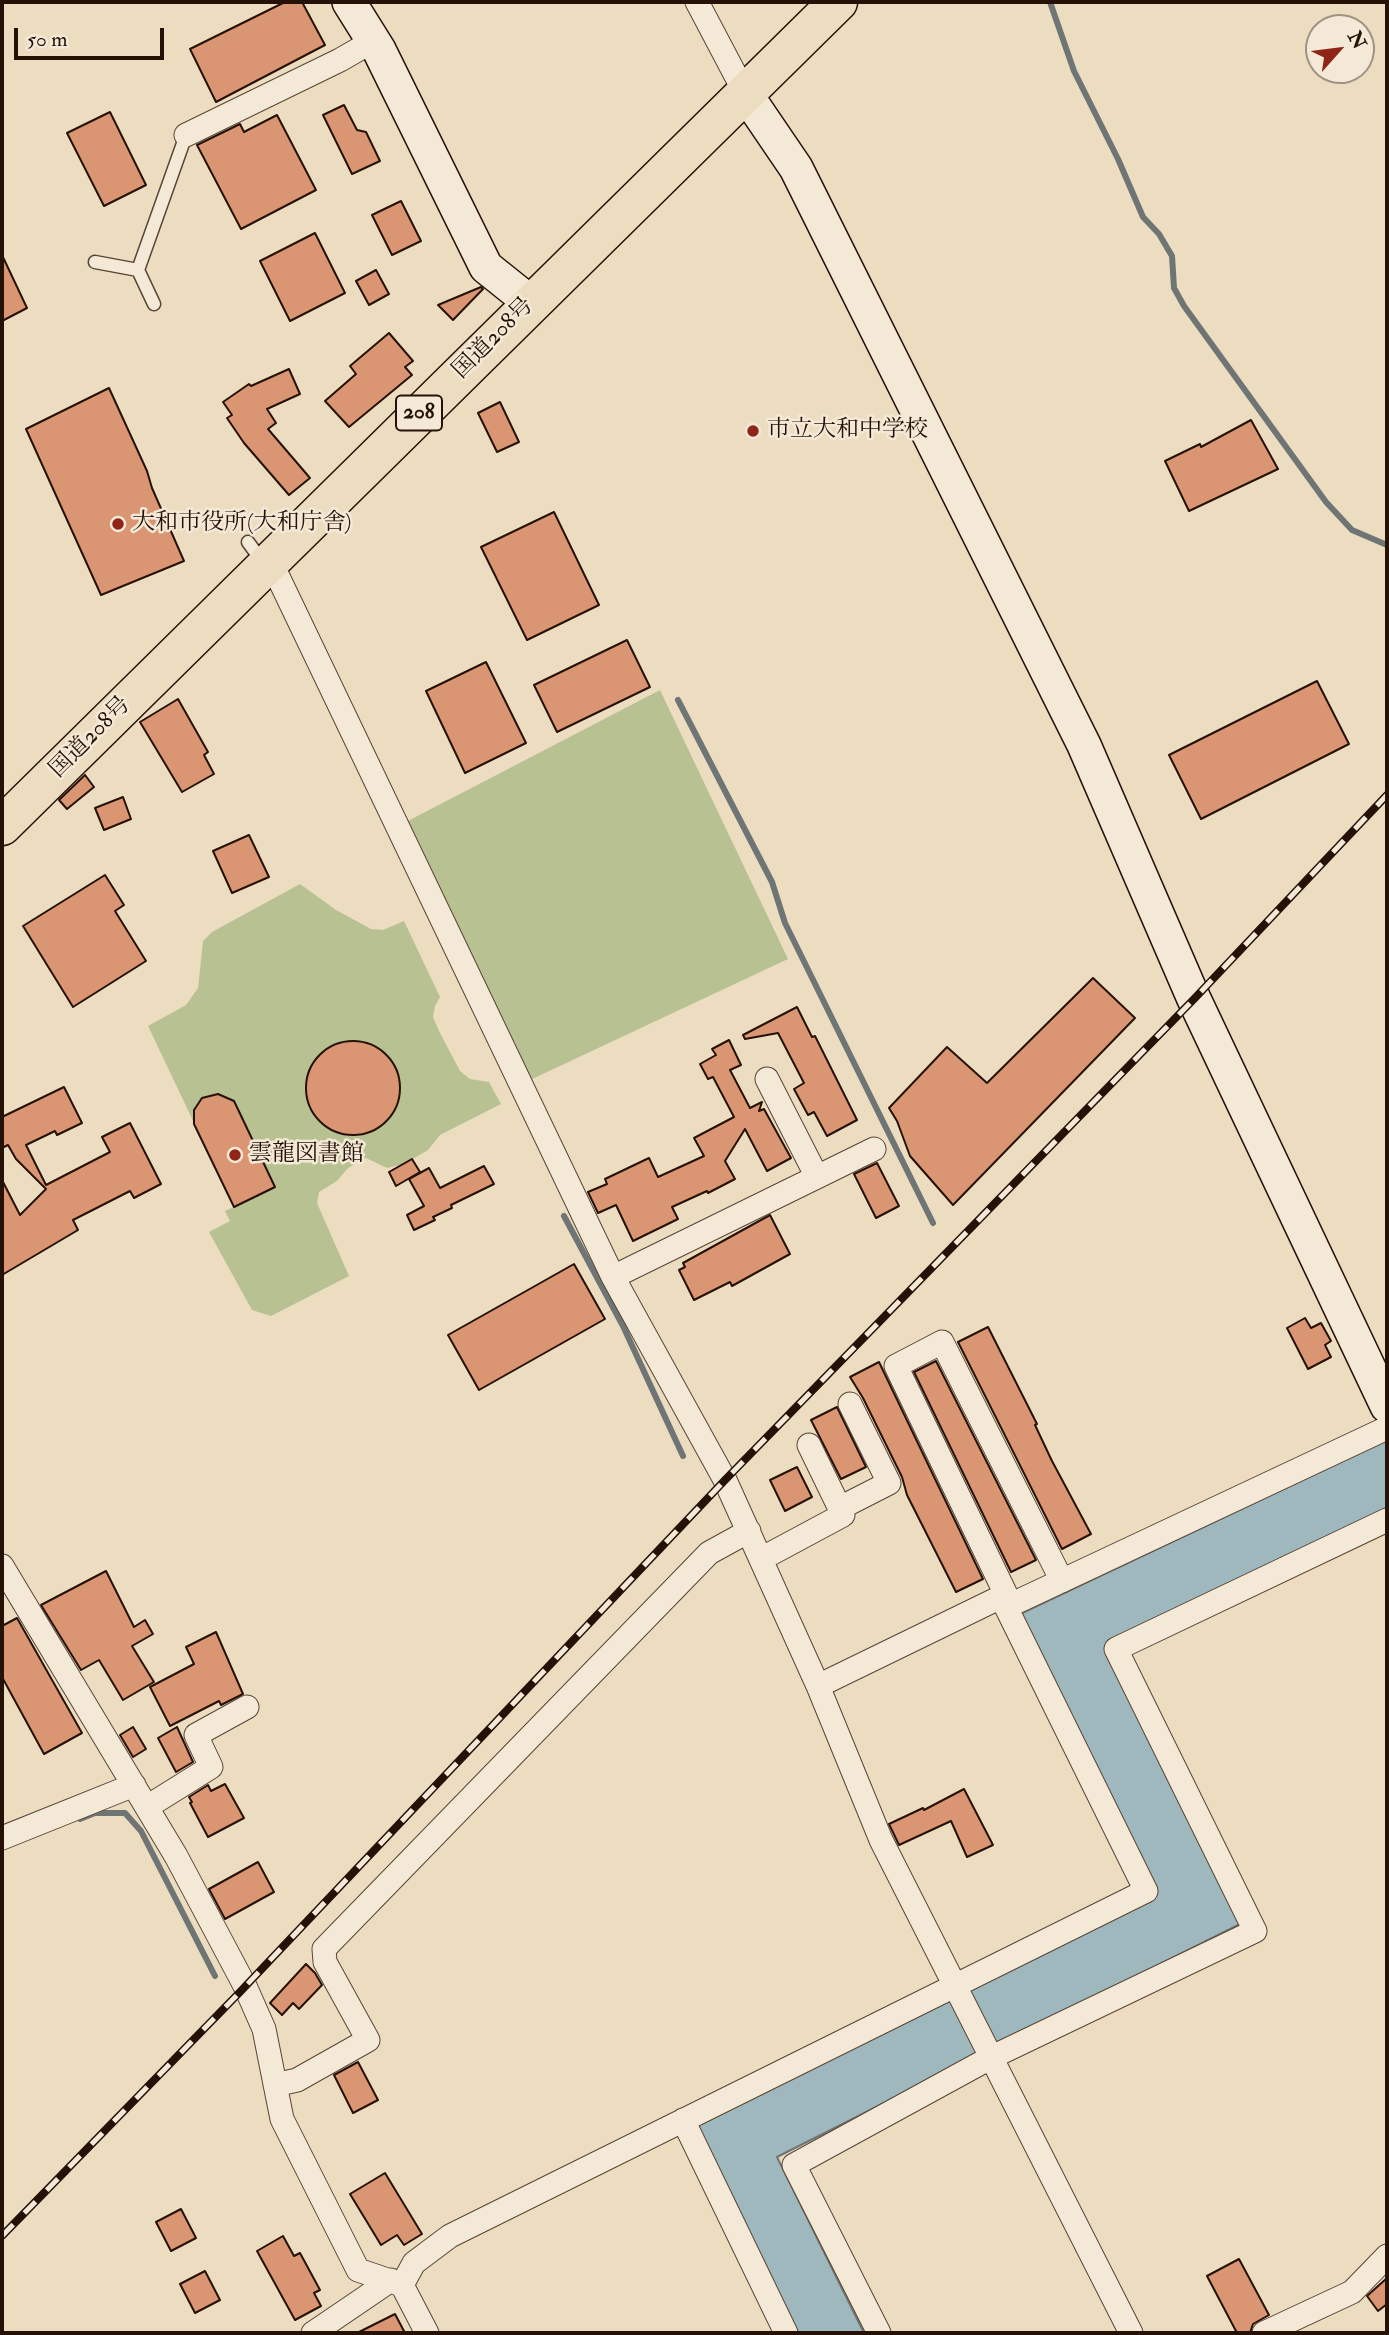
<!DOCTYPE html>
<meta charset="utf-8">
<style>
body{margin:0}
#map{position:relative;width:1389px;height:2335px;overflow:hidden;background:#edddc0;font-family:"IM FELL Double Pica",serif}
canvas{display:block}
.frame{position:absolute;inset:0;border:4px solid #261107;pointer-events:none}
.north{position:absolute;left:1305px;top:14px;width:70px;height:70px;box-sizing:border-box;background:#f3e9d6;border:2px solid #a19383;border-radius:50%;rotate:62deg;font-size:19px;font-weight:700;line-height:28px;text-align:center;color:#261107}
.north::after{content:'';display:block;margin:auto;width:24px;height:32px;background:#8f2418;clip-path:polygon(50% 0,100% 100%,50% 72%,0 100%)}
.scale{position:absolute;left:14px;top:28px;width:150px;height:32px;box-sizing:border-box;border:4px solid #261107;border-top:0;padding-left:9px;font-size:21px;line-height:24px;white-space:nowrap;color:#261107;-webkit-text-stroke:5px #f3e9d6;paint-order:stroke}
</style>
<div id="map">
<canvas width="1389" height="2335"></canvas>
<div class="frame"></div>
<div class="north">N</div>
<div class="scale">50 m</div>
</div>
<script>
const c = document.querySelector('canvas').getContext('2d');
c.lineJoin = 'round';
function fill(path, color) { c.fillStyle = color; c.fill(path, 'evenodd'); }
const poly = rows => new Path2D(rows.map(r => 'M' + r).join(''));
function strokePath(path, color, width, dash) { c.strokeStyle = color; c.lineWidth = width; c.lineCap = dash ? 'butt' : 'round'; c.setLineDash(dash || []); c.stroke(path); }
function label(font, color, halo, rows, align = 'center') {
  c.font = font + ' "IM FELL Double Pica","Noto Serif JP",serif'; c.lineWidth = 5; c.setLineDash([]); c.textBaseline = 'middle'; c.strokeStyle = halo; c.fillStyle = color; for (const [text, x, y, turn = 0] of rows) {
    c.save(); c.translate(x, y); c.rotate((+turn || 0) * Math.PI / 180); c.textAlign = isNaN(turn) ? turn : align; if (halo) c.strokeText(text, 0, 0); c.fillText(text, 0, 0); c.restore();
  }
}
const green = poly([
 [660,690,788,959,530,1080,404,823],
 [300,884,336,910,371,929,383,930,404,921,440,997,435,1006,433,1017,440,1033,460,1071,470,1079,489,1082,501,1104,440,1135,428,1150,404,1164,387,1168,366,1158,348,1168,337,1181,319,1192,317,1203,349,1276,271,1316,252,1310,209,1232,230,1221,225,1211,234,1207,148,1026,186,1005,198,988,203,941,212,932]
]);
const water = poly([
 [1387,1440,1387,1511,1105,1647,1240,1924,777,2157,864,2333,798,2333,696,2124,1154,1899,1018,1615,1387,1440]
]);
const stream = poly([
 [1050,2,1074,71,1118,159,1143,217,1159,234,1172,256,1174,288,1184,306,1326,502,1352,530,1387,545],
 [678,700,772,882,785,923,933,1223],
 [564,1216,623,1326,683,1456],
 [80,1819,95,1813,125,1813,141,1831,215,1976]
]);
const building = poly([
 [285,2,302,2,325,45,216,102,190,49,285,2],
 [344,105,357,130,366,132,380,161,352,174,323,115,344,105],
 [110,112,146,185,104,206,67,133,110,112],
 [277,115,316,190,241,229,197,145,240,124,244,132,277,115],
 [401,201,421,241,392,255,372,215,401,201],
 [315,233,345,293,290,321,260,261,315,233],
 [2,255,27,308,2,321,2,255],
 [376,270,389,294,369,305,356,281,376,270],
 [481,287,483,289,453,320,438,305,481,287],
 [389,333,413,361,405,367,412,375,349,427,325,401,356,374,350,366,389,333],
 [289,369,300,394,267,409,276,423,268,429,310,478,289,495,244,443,227,418,232,415,223,402,249,384,251,386,289,369],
 [109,388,147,471,152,488,184,561,101,595,26,429,109,388],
 [500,402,519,442,497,452,478,413,500,402],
 [1251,420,1278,469,1189,511,1165,461,1200,444,1201,447,1251,420],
 [554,512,599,605,527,640,481,547,554,512],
 [627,640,650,687,557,732,534,685,627,640],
 [486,662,526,743,465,773,426,691,486,662],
 [1317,681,1349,744,1201,819,1169,755,1317,681],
 [178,699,208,752,204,755,214,774,182,792,140,722,178,699],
 [85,775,94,787,67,809,59,800,85,775],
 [123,797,131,819,104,830,95,808,123,797],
 [249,835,269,877,232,893,213,851,249,835],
 [105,875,124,905,115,911,146,961,73,1007,23,926,105,875],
 [1093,978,1135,1018,953,1205,910,1156,897,1121,889,1108,947,1047,987,1083,1093,978],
 [797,1007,812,1037,815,1036,857,1120,827,1136,814,1112,808,1115,794,1089,804,1083,778,1033,745,1039,743,1035,797,1007],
 [729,1040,741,1065,730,1070,750,1108,762,1102,759,1111,764,1109,791,1158,767,1171,745,1129,725,1161,735,1179,708,1193,707,1191,672,1207,678,1219,633,1241,616,1205,598,1213,588,1192,607,1184,605,1179,649,1158,658,1177,704,1156,694,1138,734,1117,713,1077,708,1079,700,1064,716,1055,712,1049,729,1040],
 '306 1088a47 47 0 1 1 94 0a47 47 0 1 1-94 0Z',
 [64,1087,82,1123,57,1135,55,1131,26,1145,46,1185,110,1152,102,1137,130,1123,161,1184,134,1198,130,1191,73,1220,78,1230,2,1275,2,1180,20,1215,46,1189,16,1159,8,1145,2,1148,2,1117,64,1087],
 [218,1094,234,1101,275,1187,234,1207,194,1124,194,1110,202,1098,218,1094],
 [412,1159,420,1172,396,1186,389,1172,412,1159],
 [877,1163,899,1206,876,1218,854,1174,877,1163],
 [484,1166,494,1184,451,1205,452,1208,433,1217,435,1220,414,1230,407,1215,424,1206,409,1179,429,1168,440,1188,484,1166],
 [770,1215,790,1254,732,1286,730,1282,694,1300,679,1270,685,1267,683,1263,770,1215],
 [574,1264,605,1319,479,1390,448,1335,574,1264],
 [1305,1318,1311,1328,1321,1323,1331,1341,1325,1345,1331,1357,1308,1369,1287,1328,1305,1318],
 [988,1327,1037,1424,1035,1425,1052,1461,1091,1534,1062,1549,958,1342,988,1327],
 [936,1361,1036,1560,1011,1572,914,1372,936,1361],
 [879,1362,983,1579,956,1592,907,1495,902,1477,863,1398,850,1377,879,1362],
 [837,1407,866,1467,841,1479,811,1420,837,1407],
 [797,1467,812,1497,785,1511,770,1480,797,1467],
 [106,1571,134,1627,145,1620,153,1634,132,1646,154,1682,123,1700,99,1660,81,1670,41,1605,106,1571],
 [17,1618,82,1733,44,1754,2,1677,2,1626,17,1618],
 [216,1632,243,1694,221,1705,219,1701,170,1726,150,1687,194,1664,186,1647,216,1632],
 [133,1727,146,1749,133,1757,120,1735,133,1727],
 [177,1727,193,1762,176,1772,158,1738,177,1727],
 [225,1784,244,1818,208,1837,190,1803,192,1802,189,1797,208,1785,211,1791,225,1784],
 [964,1789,993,1845,967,1857,951,1821,899,1845,889,1824,923,1808,924,1810,964,1789],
 [258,1862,274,1892,225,1919,209,1889,258,1862],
 [306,1964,315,1973,322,1985,299,2009,293,2003,282,2015,270,2003,306,1964],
 [358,2062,378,2100,353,2113,334,2075,358,2062],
 [385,2173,422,2234,404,2245,397,2235,381,2245,350,2194,385,2173],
 [181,2209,196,2238,171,2251,156,2222,181,2209],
 [283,2236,294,2256,300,2253,320,2290,314,2293,321,2306,295,2320,257,2251,283,2236],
 [1239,2259,1269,2315,1253,2324,1250,2333,1237,2333,1207,2276,1239,2259],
 [205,2271,220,2300,195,2313,180,2284,205,2271],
 [1387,2278,1387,2304,1378,2311,1367,2296,1387,2278],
 [395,2314,405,2333,357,2333,395,2314]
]);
const lane = poly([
 [95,262,138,270,154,304],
 [138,270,186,135],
 [248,542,264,564]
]);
const street = poly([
 [697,2,745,93],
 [186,135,340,60,373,41],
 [270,560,613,1277,725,1480,818,1686,881,1840,1131,2333],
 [767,1079,817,1177],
 [613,1277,874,1149],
 [840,1508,889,1483,850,1404],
 [761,1559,843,1515,809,1445],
 [2,1566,176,1856,245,1986,264,2029,282,2119,358,2270,402,2285,427,2333],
 [1011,1605,896,1366,942,1342,1062,1581],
 [818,1686,1005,1595],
 [147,1807,211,1767,196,1735,247,1707],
 [2,1838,134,1785],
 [275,2085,297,2080,368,2040,325,1962,324,1949,709,1553,749,1531],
 [683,2120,786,2333],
 [402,2285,414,2263,450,2236,1146,1891,1006,1607,1387,1428],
 [313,2333,391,2280],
 [879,2333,794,2165,990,2058,1255,1931,1116,1649,1387,1520],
 [1264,2333,1352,2292,1387,2256]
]);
const secondary = poly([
 [349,2,379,50,486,267,531,303],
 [745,93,796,168,1084,745,1194,999,1387,1406]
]);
const highway = poly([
 [2,826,838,2]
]);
const rail = poly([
 [2,2236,239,1993,725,1480,1194,999,1387,795]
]);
const markers = [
 [753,431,7,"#8f2418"],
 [118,524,7,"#8f2418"],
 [235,1155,7,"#8f2418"]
];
const shields = [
 [419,413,46]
];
const shieldNames = [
 ["208",419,413]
];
const streetNames = [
 ["国道208号",494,339,-45],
 ["国道208号",91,738,-45]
];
const poiNames = [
 ["市立大和中学校",767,431],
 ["大和市役所(大和庁舎)",132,524],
 ["雲龍図書館",249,1155]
];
fill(green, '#b8c192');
fill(water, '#9fb8be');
strokePath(water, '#6f7575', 2);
strokePath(stream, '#6f7575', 6);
fill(building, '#da9673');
strokePath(building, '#261107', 2);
strokePath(lane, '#584435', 15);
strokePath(street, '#584435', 25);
strokePath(secondary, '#261107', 36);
strokePath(highway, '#261107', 41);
strokePath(lane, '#f3e9d6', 12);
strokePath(street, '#f3e9d6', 23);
strokePath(secondary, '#f3e9d6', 33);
strokePath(highway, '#edddc0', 38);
strokePath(rail, '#261107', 8);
strokePath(rail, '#f3e9d6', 5, [16]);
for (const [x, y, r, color] of markers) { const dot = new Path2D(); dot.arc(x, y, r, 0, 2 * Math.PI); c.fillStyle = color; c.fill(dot); strokePath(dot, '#f3e9d6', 2.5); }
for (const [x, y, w] of shields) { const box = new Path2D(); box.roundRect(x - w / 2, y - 17.5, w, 35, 5); c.fillStyle = '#f3e9d6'; c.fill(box); strokePath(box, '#261107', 2); }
label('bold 21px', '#261107', null, shieldNames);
label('23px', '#261107', '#f3e9d6', streetNames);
label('23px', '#261107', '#f3e9d6', poiNames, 'left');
</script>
